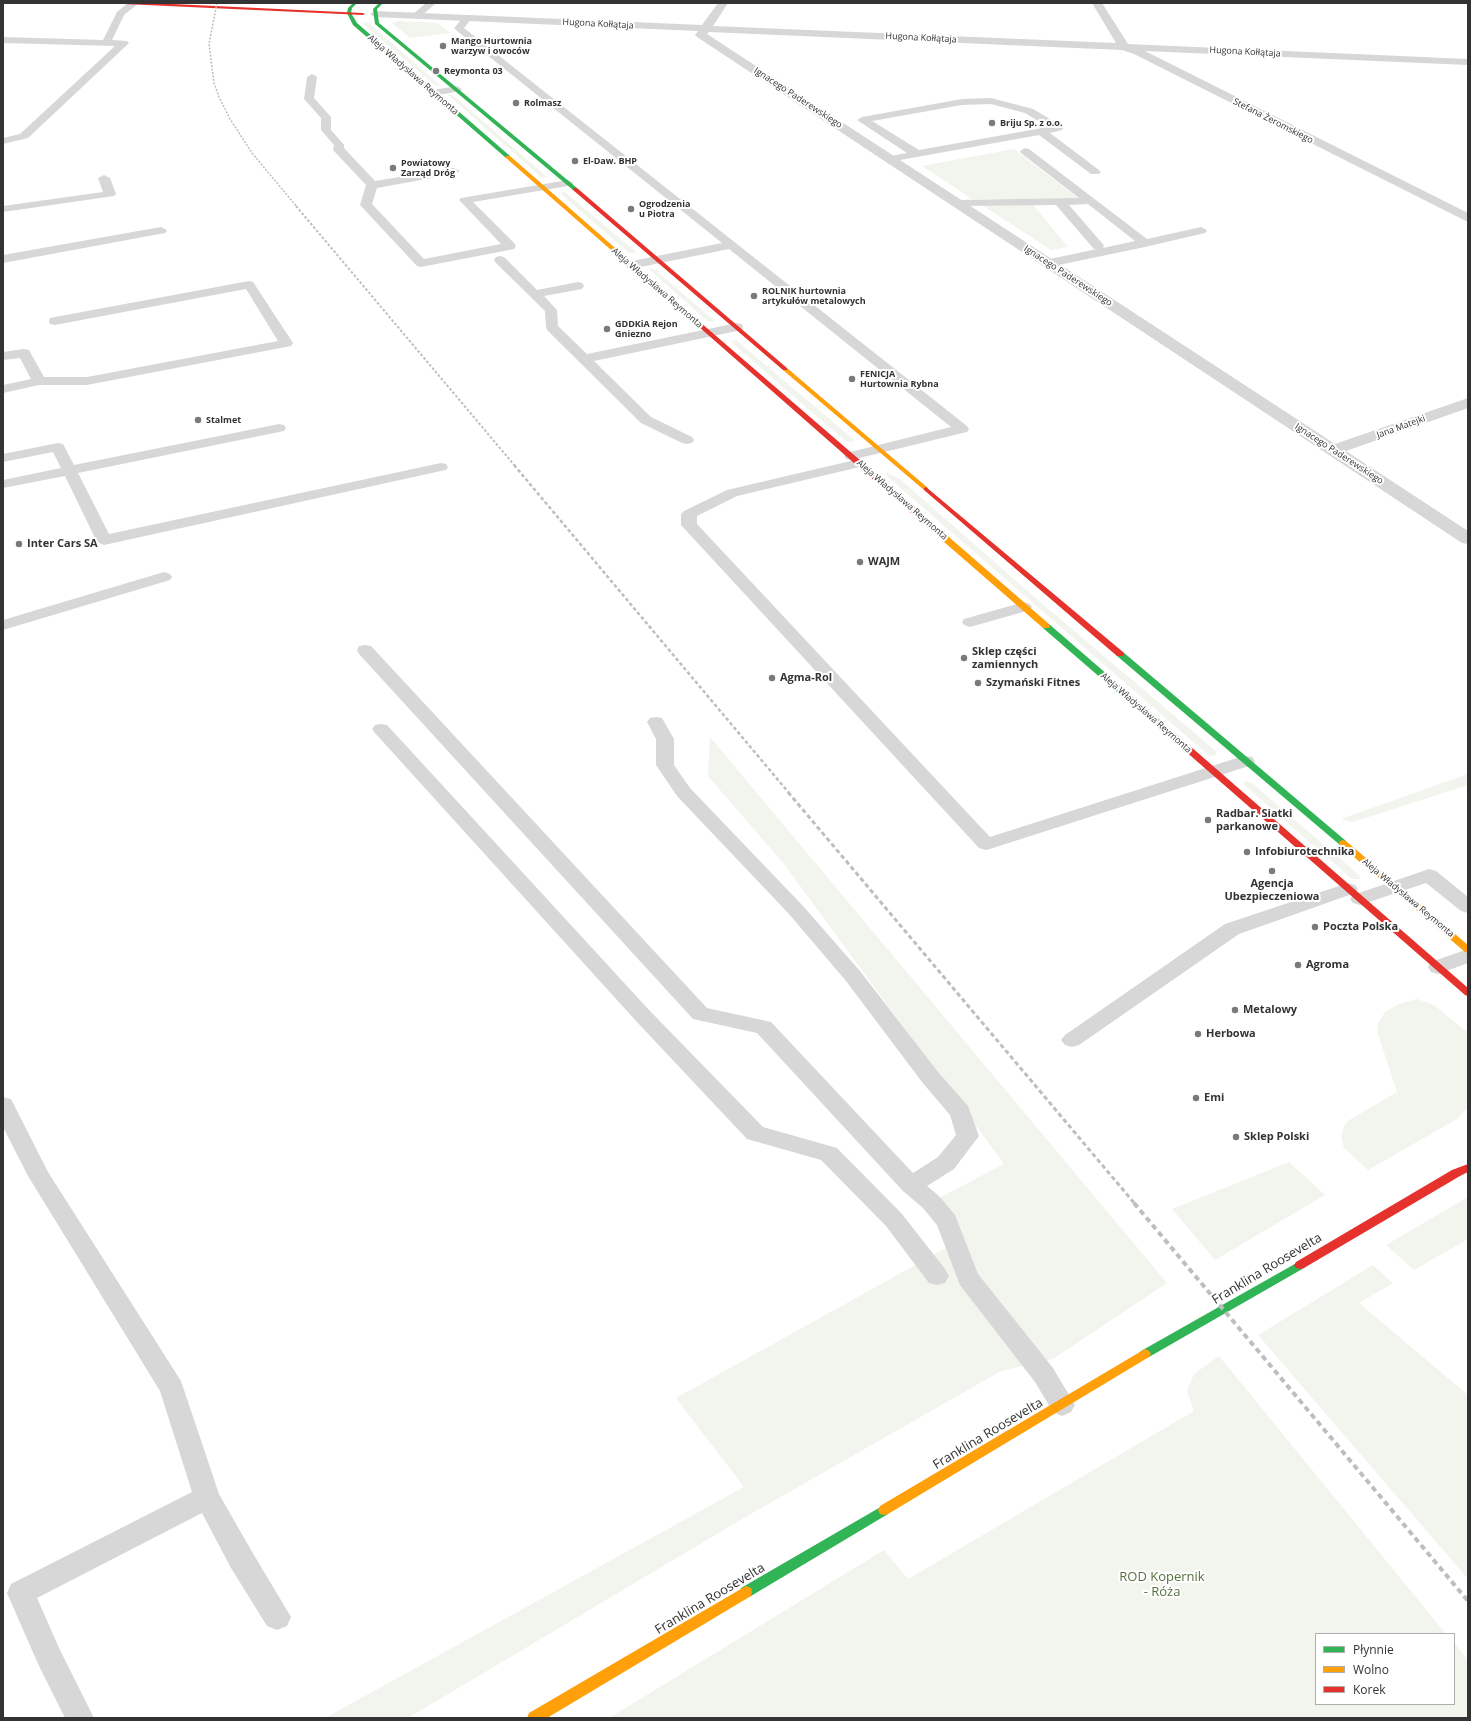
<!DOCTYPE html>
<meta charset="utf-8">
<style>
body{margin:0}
#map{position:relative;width:1471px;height:1721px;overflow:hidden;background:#fff;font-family:"Open Sans",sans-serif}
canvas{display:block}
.frame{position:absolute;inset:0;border:4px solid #333;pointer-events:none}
.legend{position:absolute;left:1315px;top:1633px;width:140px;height:72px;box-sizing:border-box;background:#fff;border:1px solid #adadad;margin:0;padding:5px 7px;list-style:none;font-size:12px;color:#333}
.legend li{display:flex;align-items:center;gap:8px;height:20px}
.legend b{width:20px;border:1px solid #adadad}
</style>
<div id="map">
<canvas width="1471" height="1721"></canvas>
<div class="frame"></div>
<ul class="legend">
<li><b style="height:5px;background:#30b455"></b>Płynnie</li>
<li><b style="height:5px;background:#ff9f0a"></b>Wolno</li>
<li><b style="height:5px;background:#e5322d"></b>Korek</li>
</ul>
</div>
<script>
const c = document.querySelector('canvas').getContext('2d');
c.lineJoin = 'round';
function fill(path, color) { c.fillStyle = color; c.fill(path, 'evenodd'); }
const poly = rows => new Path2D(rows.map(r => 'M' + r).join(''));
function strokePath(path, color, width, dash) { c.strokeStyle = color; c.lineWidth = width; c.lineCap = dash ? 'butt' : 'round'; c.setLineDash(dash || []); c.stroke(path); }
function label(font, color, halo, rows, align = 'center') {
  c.font = font + ' "Open Sans",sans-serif'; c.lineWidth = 4; c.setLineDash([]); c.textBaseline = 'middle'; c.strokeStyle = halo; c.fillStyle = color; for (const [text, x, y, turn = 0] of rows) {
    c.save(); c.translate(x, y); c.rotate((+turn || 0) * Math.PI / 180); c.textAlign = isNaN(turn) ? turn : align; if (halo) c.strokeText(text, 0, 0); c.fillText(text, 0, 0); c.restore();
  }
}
const green = poly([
 [398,21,438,23,450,33,410,38,392,23],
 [364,22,369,23,441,86,435,85,363,24],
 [448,95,453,95,547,177,541,177],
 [1014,149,1079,199,972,199,922,166],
 [565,192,635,251,636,253,629,253,561,194,560,193],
 [982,205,1033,205,1068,247,1051,250],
 [648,268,655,270,715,321,711,322,706,320],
 [736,340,852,438,854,441,850,442,844,440,732,343,732,341],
 [885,472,900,479,1039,601,1216,751,1216,755,1213,756,1207,754,889,478],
 [710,737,1167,1283,1053,1359,1001,1371,742,1519,408,1718,325,1718,744,1487,676,1398,955,1243,931,1202,1004,1164,784,864,708,776],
 [1468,774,1468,785,1353,822,1341,819],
 [1247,781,1252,783,1359,875,1360,879,1352,879,1244,785,1243,783],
 [1417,999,1434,1005,1468,1033,1468,1107,1457,1119,1368,1170,1344,1148,1341,1136,1346,1122,1397,1092,1377,1031,1378,1023,1385,1012,1399,1004],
 [1289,1162,1325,1195,1215,1260,1172,1209],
 [1468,1197,1468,1239,1414,1270,1386,1245],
 [1373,1265,1393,1283,1359,1303,1468,1395,1468,1579,1258,1335],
 [1219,1356,1446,1634,1316,1634,1316,1704,1454,1704,1454,1643,1468,1660,1468,1718,609,1718,884,1550,908,1579,1194,1411,1187,1391,1194,1374]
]);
const lane = poly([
 [128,3,139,3,124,15,112,40,127,41,129,43,127,45,28,138,3,144,3,138,20,134,115,46,3,43,3,37,103,40,117,12,128,3],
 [426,3,436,3,419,18,413,18,411,16,413,14,426,3],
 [467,15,472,18,464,28,967,426,969,429,967,432,851,460,846,459,844,456,846,453,951,427,729,249,631,269,627,268,625,265,627,262,722,243,456,30,454,28,456,26,464,16,467,15],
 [312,74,317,77,314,98,331,117,331,130,344,145,344,148,375,181,454,168,460,171,454,174,377,188,372,204,424,259,501,244,461,202,459,200,461,198,568,180,574,183,568,186,473,202,514,243,516,246,514,249,421,267,417,266,360,205,366,185,334,151,333,149,334,145,321,130,321,118,304,99,307,77,312,74],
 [457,86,462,89,461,91,433,96,428,93,433,90,457,86],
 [991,98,1033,109,1062,126,1063,128,1062,130,1050,133,1099,170,1101,172,1099,174,1091,174,1039,135,889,162,885,161,884,159,885,157,907,153,857,120,862,117,962,99,991,98],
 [991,104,1025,113,1048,127,919,150,872,121,962,105,991,104],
 [1025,148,1029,149,1147,239,1201,227,1205,229,1207,231,1205,233,1145,247,1049,267,1045,266,1043,263,1045,260,1097,249,1094,249,1056,205,956,206,952,205,950,203,952,201,956,200,1079,198,1021,153,1020,151,1025,148],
 [1088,204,1135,241,1103,248,1104,246,1102,243,1069,205,1088,204],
 [104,175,110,178,116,194,114,196,3,212,3,206,103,192,98,178,104,175],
 [161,227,165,229,167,231,165,233,3,263,3,255,161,227],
 [500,256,504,257,537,290,578,282,582,283,584,286,582,289,544,296,557,310,558,326,587,354,737,323,742,324,743,327,742,330,737,331,594,361,651,417,692,437,694,440,692,443,687,444,682,443,641,423,547,330,546,327,545,311,496,263,494,260,496,257,500,256],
 [249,281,253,282,255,285,293,343,291,346,87,385,39,385,3,393,3,385,31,379,20,358,3,360,3,352,24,349,29,350,44,377,87,377,278,341,246,289,55,325,50,324,49,321,50,318,55,317,249,281],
 [279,424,284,425,286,428,284,431,78,473,109,534,441,463,446,464,448,467,446,470,441,471,104,545,99,543,96,540,65,476,3,488,3,480,61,468,53,452,3,462,3,454,58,443,63,444,74,465,279,424],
 [859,459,864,460,866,463,864,466,737,496,697,516,697,524,990,837,1240,757,1246,756,1252,757,1255,761,1252,765,993,848,986,850,979,848,681,525,681,514,684,511,727,490,859,459],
 [164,572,170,574,172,577,170,580,3,630,3,620,164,572],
 [1024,602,1030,604,1032,607,1030,610,970,627,964,625,962,622,964,619,1024,602],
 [365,645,371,646,707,1008,771,1022,913,1173,938,1157,956,1135,950,1115,922,1082,846,981,789,914,677,796,656,765,656,739,647,722,650,718,656,717,662,718,674,739,674,765,690,788,803,906,860,971,938,1072,968,1106,979,1136,954,1169,927,1186,939,1196,955,1215,978,1274,1053,1368,1075,1405,1071,1412,1062,1416,1053,1412,1035,1382,960,1285,937,1225,923,1208,903,1191,757,1033,693,1019,359,654,357,650,359,646,365,645],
 [381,724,387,725,650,1011,763,1127,837,1148,902,1214,945,1269,949,1276,945,1283,937,1285,929,1283,886,1226,821,1160,747,1139,636,1021,375,733,372,729,375,725,381,724],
 [1429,869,1436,871,1468,897,1468,913,1461,911,1426,883,1360,905,1353,903,1350,899,1353,895,1429,869],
 [1348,883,1355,885,1358,889,1355,893,1239,934,1079,1045,1072,1047,1065,1045,1061,1040,1065,1035,1225,924,1348,883],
 [1468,949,1468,963,1438,974,1431,972,1428,967,1431,962,1468,949],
 [3,1097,11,1099,48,1172,181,1381,219,1494,251,1550,291,1617,287,1626,277,1630,267,1626,231,1568,202,1513,37,1598,59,1648,94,1718,65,1718,39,1666,7,1593,11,1584,192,1492,160,1391,28,1176,3,1127,3,1097]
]);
const street = poly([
 [718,3,728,3,713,26,1116,43,1092,3,1102,3,1128,44,1468,59,1468,65,1145,51,1468,213,1468,222,1134,54,1122,50,709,32,707,34,1335,444,1468,398,1468,408,1346,451,1468,531,1468,544,1462,543,697,37,695,35,698,31,375,17,370,14,375,11,702,25,718,3]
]);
const fast = poly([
 [353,3,357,3,352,8,351,13,357,23,510,156,510,158,506,158,353,25,347,13,348,8,353,3],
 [379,3,383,3,377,9,379,23,577,188,577,190,573,190,375,24,373,9,379,3],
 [1043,624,1049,624,1190,746,1191,748,1190,750,1184,750,1043,628,1042,626,1043,624],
 [1117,652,1123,652,1346,841,1347,843,1346,845,1340,845,1117,656,1116,654,1117,652],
 [1300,1261,1304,1262,1306,1265,1304,1268,1149,1357,1145,1359,1141,1357,1139,1354,1141,1351,1300,1261],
 [884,1505,888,1506,890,1510,888,1514,751,1596,746,1598,741,1596,740,1592,741,1588,884,1505]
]);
const slow = poly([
 [506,156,510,156,686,310,686,312,682,312,506,158,506,156],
 [783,368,787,368,928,488,928,490,924,490,783,370,783,368],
 [928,524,934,524,1049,624,1050,626,1049,628,1043,628,928,528,928,524],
 [1343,840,1346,841,1468,945,1468,953,1465,952,1340,845,1339,843,1340,841,1343,840],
 [1145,1349,1149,1351,1151,1354,1149,1357,888,1514,884,1515,880,1514,878,1510,880,1506,1145,1349],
 [746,1586,751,1588,752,1592,751,1596,547,1718,527,1718,529,1713,746,1586]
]);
const jam = poly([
 [122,3,152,3,363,13,365,14,363,15,124,4,122,3],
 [573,188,577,188,787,368,787,370,783,370,573,190,573,188],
 [682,310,686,310,934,524,934,528,928,528,682,312,682,310],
 [926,487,1123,652,1124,654,1123,656,1117,656,924,490,924,488,926,487],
 [1187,745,1190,746,1468,988,1468,996,1465,995,1184,750,1183,748,1187,745],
 [1468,1164,1468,1172,1460,1176,1304,1268,1300,1269,1296,1268,1294,1265,1296,1262,1452,1170,1468,1164]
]);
const railFar4 = poly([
 [217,3,209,44,214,83,219,97,230,119,252,153,297,207]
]);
const railFar3 = poly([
 [296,206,515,466]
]);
const railFar2 = poly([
 [514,465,789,793]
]);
const railFar1 = poly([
 [788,792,1135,1204]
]);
const rail = poly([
 [1134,1203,1468,1601]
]);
const markers = [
 [443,46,4,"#7a7a7a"],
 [436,71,4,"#7a7a7a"],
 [516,103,4,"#7a7a7a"],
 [992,123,4,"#7a7a7a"],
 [575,161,4,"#7a7a7a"],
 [393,168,4,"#7a7a7a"],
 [631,209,4,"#7a7a7a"],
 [754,296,4,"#7a7a7a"],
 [607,329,4,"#7a7a7a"],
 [852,379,4,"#7a7a7a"],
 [198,420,4,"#7a7a7a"],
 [19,544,4,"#7a7a7a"],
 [860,562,4,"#7a7a7a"],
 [964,658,4,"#7a7a7a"],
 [772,678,4,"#7a7a7a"],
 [978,683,4,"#7a7a7a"],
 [1208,820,4,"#7a7a7a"],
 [1247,852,4,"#7a7a7a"],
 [1272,871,4,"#7a7a7a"],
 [1315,927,4,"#7a7a7a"],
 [1298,965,4,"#7a7a7a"],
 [1235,1010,4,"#7a7a7a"],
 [1198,1034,4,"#7a7a7a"],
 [1196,1098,4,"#7a7a7a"],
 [1236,1137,4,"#7a7a7a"]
];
const farStreetnames = [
 ["Hugona Kołłątaja",598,24,3],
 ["Hugona Kołłątaja",921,38,3],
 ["Hugona Kołłątaja",1245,52,3],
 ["Aleja Władysława Reymonta",413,75,41],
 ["Ignacego Paderewskiego",798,98,33],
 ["Stefana Żeromskiego",1273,121,27],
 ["Ignacego Paderewskiego",1068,276,33],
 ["Aleja Władysława Reymonta",657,288,41],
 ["Jana Matejki",1401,427,-20],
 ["Ignacego Paderewskiego",1339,454,33],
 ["Aleja Władysława Reymonta",902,500,41],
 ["Aleja Władysława Reymonta",1146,713,41],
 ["Aleja Władysława Reymonta",1408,898,40]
];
const farPoinames = [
 ["Mango Hurtownia",451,41],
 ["warzyw i owoców",451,51],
 ["Reymonta 03",444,71],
 ["Rolmasz",524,103],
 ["Briju Sp. z o.o.",1000,123],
 ["El-Daw. BHP",583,161],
 ["Powiatowy",401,163],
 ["Zarząd Dróg",401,173],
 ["Ogrodzenia",639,204],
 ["u Piotra",639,214],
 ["ROLNIK hurtownia",762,291],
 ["artykułów metalowych",762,301],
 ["GDDKiA Rejon",615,324],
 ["Gniezno",615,334],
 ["FENICJA",860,374],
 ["Hurtownia Rybna",860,384],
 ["Stalmet",206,420]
];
const poiNames = [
 ["Inter Cars SA",27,544],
 ["WAJM",868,562],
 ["Sklep części",972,652],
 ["zamiennych",972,665],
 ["Agma-Rol",780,678],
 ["Szymański Fitnes",986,683],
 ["Radbar. Siatki",1216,814],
 ["parkanowe",1216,827],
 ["Infobiurotechnika",1255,852],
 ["Agencja",1272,884,"center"],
 ["Ubezpieczeniowa",1272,897,"center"],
 ["Poczta Polska",1323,927],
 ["Agroma",1306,965],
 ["Metalowy",1243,1010],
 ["Herbowa",1206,1034],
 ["Emi",1204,1098],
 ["Sklep Polski",1244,1137]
];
const nearStreetnames = [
 ["Franklina Roosevelta",1267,1269,-31],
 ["Franklina Roosevelta",988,1434,-31],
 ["Franklina Roosevelta",710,1599,-31]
];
const nearParknames = [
 ["ROD Kopernik",1162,1577],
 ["- Róża",1162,1592]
];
fill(green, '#f1f5ed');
fill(lane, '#d7d7d7');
fill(street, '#d7d7d7');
fill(fast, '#30b455');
fill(slow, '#ff9f0a');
fill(jam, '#e5322d');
strokePath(railFar4, '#bebebe', 1.5, [2, 1.5]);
strokePath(railFar3, '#bebebe', 2, [2.5, 2]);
strokePath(railFar2, '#bebebe', 2.5, [3.5, 2.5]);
strokePath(railFar1, '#bebebe', 3, [4.5, 3]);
strokePath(rail, '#bebebe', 4, [5.5, 4]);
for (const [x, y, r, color] of markers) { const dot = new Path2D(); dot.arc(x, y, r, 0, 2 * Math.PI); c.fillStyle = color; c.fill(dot); strokePath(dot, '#fff', 1.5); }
label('9px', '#333', '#fff', farStreetnames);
label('bold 9px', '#333', '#fff', farPoinames, 'left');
label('bold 11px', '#333', '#fff', poiNames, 'left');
label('13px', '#333', '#fff', nearStreetnames);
label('13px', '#56703f', '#fff', nearParknames);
</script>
